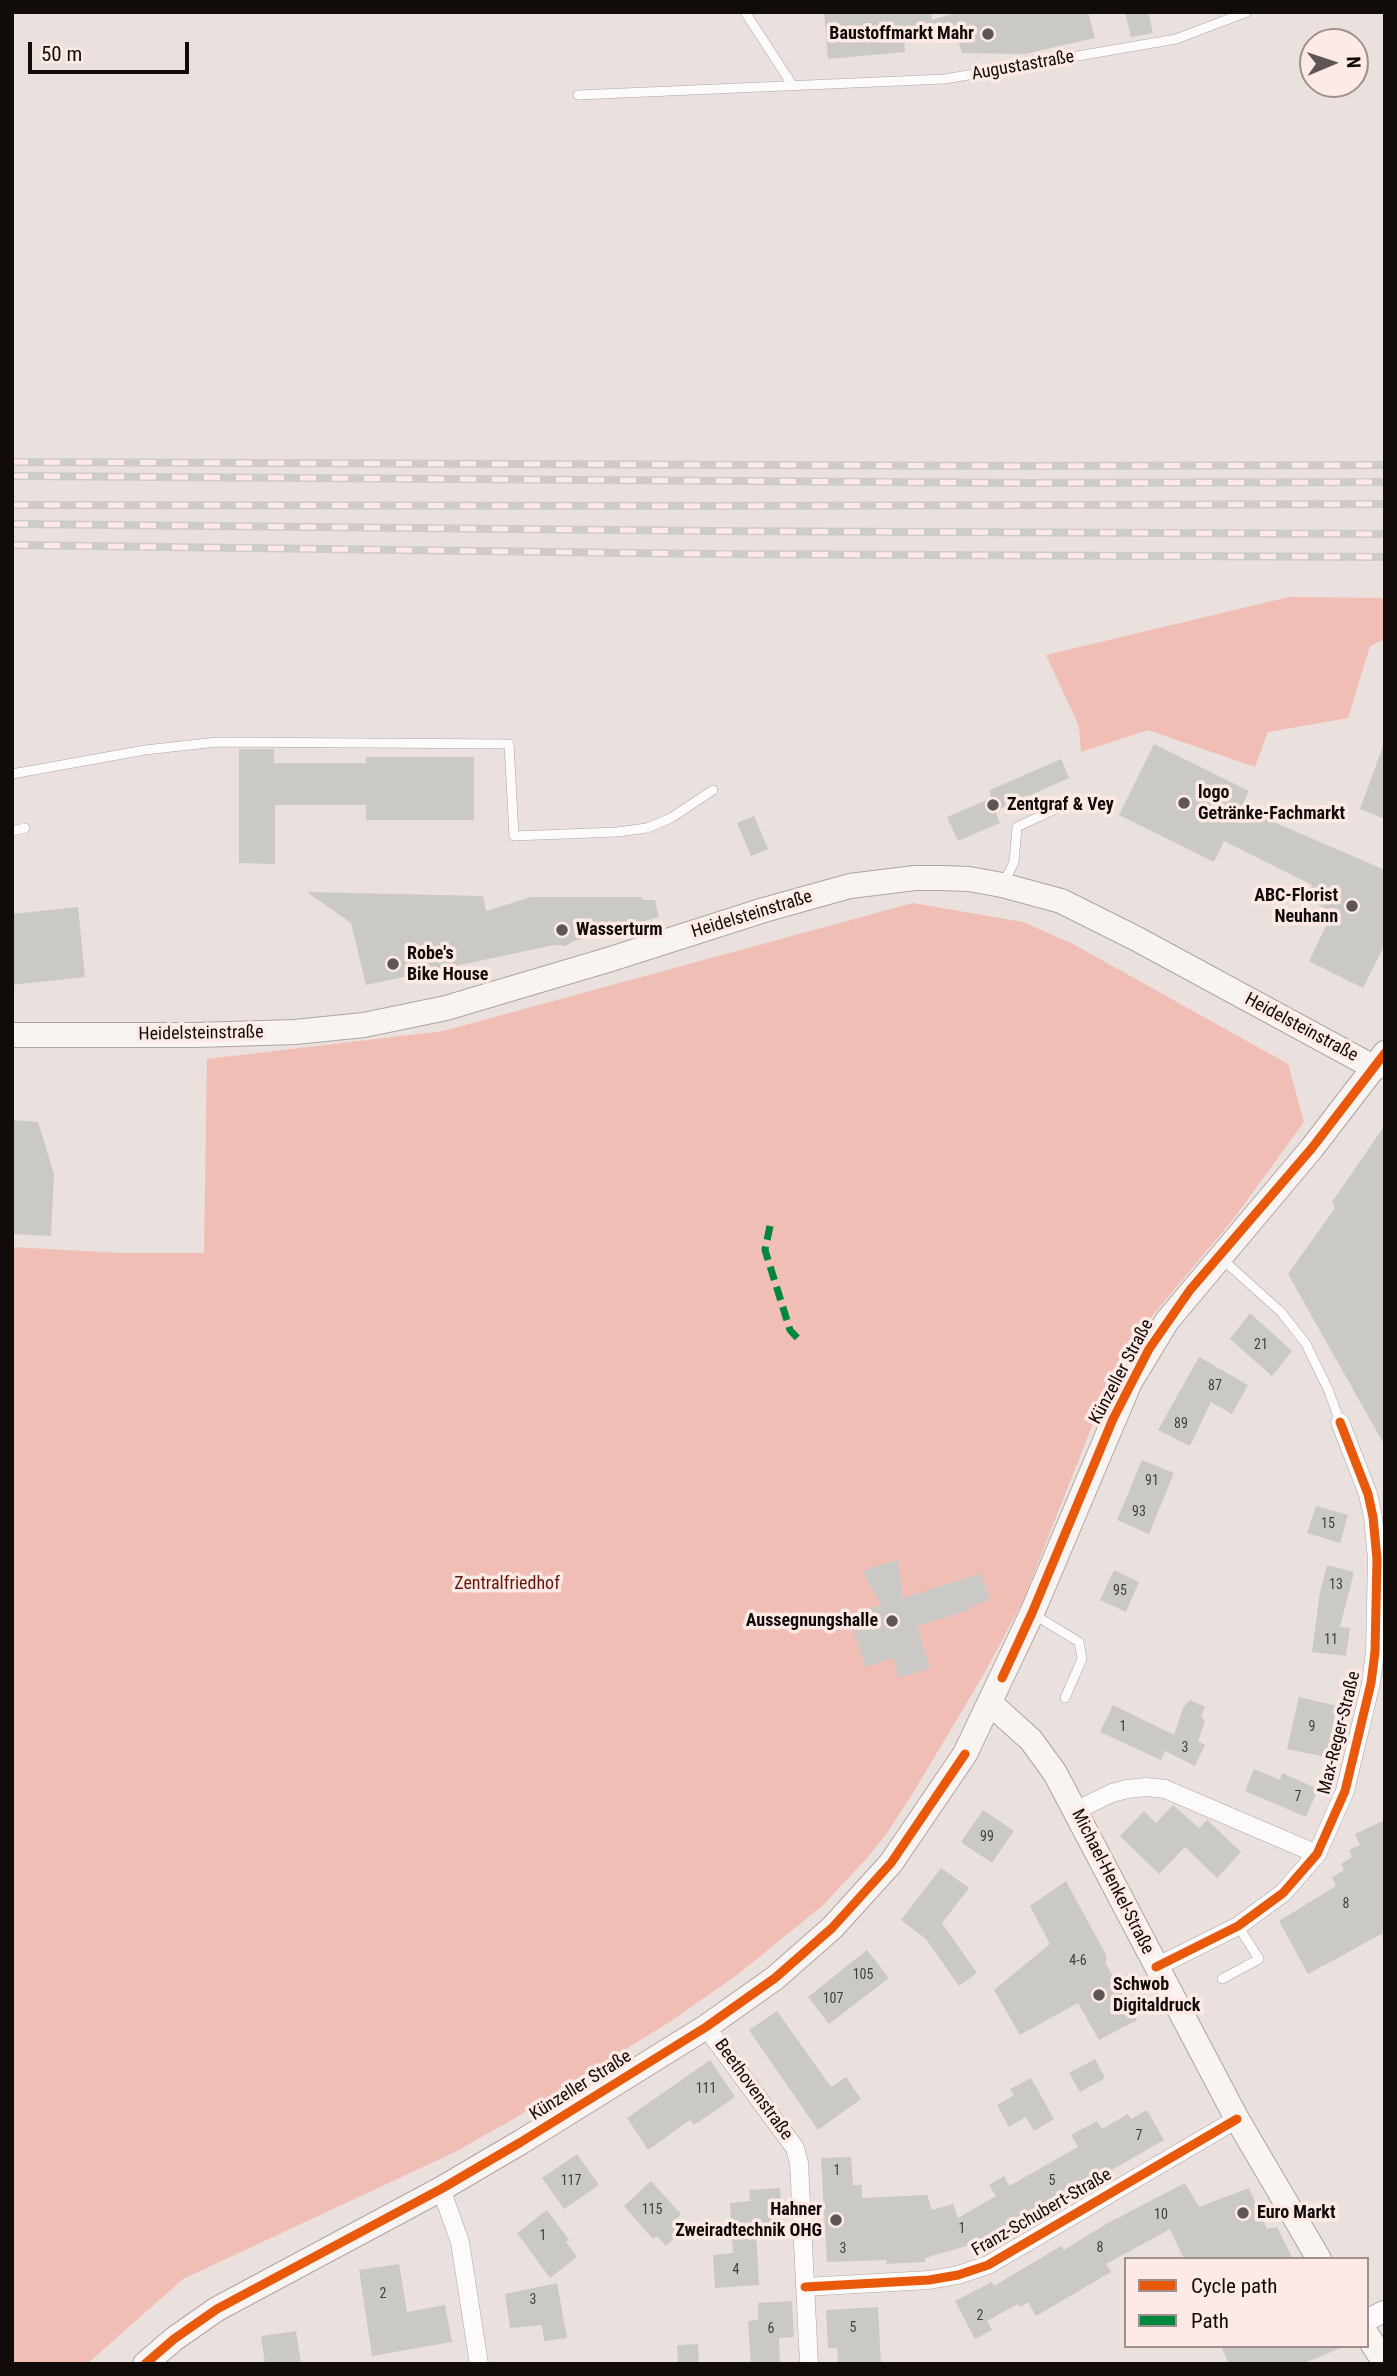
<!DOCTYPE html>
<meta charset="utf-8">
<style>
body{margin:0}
#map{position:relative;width:1397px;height:2376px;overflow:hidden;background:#eae0dd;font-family:"Roboto Condensed",sans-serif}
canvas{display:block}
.frame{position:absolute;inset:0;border:14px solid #110b0a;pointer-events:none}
.legend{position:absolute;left:1124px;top:2257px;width:245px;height:91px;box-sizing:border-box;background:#fde9e5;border:2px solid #9f908d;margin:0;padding:9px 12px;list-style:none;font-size:21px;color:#110b0a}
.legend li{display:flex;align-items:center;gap:14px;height:35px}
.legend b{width:35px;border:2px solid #9f908d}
.north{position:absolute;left:1299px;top:28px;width:70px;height:70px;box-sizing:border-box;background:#fde9e5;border:2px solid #9f908d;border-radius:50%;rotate:88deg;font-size:19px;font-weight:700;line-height:28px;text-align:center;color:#110b0a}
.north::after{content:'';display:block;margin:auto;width:24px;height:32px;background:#5d5654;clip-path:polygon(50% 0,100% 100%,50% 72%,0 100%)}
.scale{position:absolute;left:28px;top:42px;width:161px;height:32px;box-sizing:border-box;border:4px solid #110b0a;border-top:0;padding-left:9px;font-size:21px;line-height:24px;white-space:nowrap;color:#110b0a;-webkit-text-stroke:5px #fde9e5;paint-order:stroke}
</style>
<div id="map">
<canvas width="1397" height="2376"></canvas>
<div class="frame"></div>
<ul class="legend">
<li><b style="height:9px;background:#e8590c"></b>Cycle path</li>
<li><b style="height:9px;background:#00873e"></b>Path</li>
</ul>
<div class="north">N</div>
<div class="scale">50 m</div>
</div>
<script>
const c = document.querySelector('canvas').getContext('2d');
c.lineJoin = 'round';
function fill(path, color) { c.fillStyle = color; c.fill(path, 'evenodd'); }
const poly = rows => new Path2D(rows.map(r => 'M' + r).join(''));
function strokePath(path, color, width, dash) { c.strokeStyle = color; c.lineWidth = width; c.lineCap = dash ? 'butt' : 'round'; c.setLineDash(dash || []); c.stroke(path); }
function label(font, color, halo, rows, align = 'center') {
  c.font = font + ' "Roboto Condensed",sans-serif'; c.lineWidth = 7; c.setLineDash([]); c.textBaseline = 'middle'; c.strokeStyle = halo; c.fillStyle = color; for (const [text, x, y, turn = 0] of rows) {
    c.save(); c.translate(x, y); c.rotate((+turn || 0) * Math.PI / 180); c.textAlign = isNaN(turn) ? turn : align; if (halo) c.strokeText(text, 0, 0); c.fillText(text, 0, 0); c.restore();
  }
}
const green = poly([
 [1289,597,1385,598,1385,639,1370,646,1348,718,1268,732,1255,767,1148,730,1081,752,1079,726,1046,655],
 [913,903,1023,922,1073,944,1288,1064,1304,1122,1234,1218,1153,1315,1127,1356,1094,1421,1023,1601,985,1672,916,1788,887,1833,867,1858,822,1906,737,1975,671,2021,517,2117,455,2152,183,2279,87,2364,12,2364,12,1247,121,1253,204,1253,207,1059,443,1031]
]);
const building = poly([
 [824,12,931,12,932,20,959,12,1088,12,1095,38,1025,54,962,53,955,30,904,35,905,52,828,59],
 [1125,12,1148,12,1153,33,1131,37],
 [1154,744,1249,791,1241,808,1385,870,1385,944,1363,988,1309,961,1333,912,1306,899,1312,885,1224,841,1214,862,1119,815],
 [1383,746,1385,747,1385,819,1360,809],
 [239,749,274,749,274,763,366,763,366,757,474,757,474,820,366,820,366,805,275,805,275,864,239,863],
 [1061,759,1069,778,995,811,1000,823,958,841,947,817,989,799,991,802,990,790],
 [754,816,768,849,751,856,737,823],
 [307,892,483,896,486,911,531,897,642,897,643,900,655,900,659,917,574,941,565,946,554,945,366,985,351,923],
 [78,907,85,977,12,985,12,914],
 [12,1120,38,1122,54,1174,51,1236,12,1234],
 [1385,1125,1385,1446,1288,1274,1335,1208,1332,1202],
 [1250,1313,1292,1351,1272,1376,1230,1339],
 [1199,1357,1248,1385,1232,1414,1211,1402,1190,1446,1158,1430],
 [1142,1460,1174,1473,1149,1534,1117,1520],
 [1316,1506,1348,1515,1340,1543,1307,1533],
 [898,1560,903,1598,981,1573,990,1600,969,1607,970,1610,917,1626,930,1668,899,1678,893,1658,865,1667,849,1615,881,1605,863,1572,875,1566],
 [1327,1565,1354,1572,1340,1627,1350,1628,1346,1656,1312,1652,1320,1592],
 [1114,1570,1139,1582,1126,1612,1100,1600],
 [1299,1697,1337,1706,1326,1757,1287,1749],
 [1190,1700,1205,1707,1201,1716,1205,1721,1198,1741,1205,1745,1195,1766,1165,1751,1161,1760,1100,1732,1113,1705,1174,1735,1184,1706],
 [1254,1769,1280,1780,1282,1773,1318,1789,1306,1817,1245,1791],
 [1173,1805,1199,1828,1207,1820,1241,1852,1217,1878,1185,1847,1159,1874,1120,1836,1144,1811,1156,1823],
 [983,1810,1014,1831,992,1863,961,1842],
 [1385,1820,1385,1932,1308,1974,1279,1921,1336,1886,1332,1877,1344,1870,1341,1864,1352,1857,1349,1850,1360,1845,1355,1834],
 [941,1868,969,1888,942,1923,977,1973,959,1986,926,1939,901,1920],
 [1066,1881,1105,1953,1107,1960,1105,1962,1137,2020,1099,2040,1078,2003,1020,2035,994,1990,1050,1944,1030,1906],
 [867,1950,889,1978,829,2024,808,1997],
 [777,2011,831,2087,846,2077,861,2099,818,2130,749,2030],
 [1095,2059,1105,2078,1080,2092,1069,2073],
 [710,2060,735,2097,694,2125,690,2120,648,2150,627,2118],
 [1031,2078,1054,2119,1034,2131,1026,2117,1009,2127,997,2105,1014,2095,1010,2089],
 [1147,2110,1164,2140,1096,2179,1095,2176,1031,2212,1034,2216,997,2237,925,2258,925,2262,886,2264,886,2260,827,2262,821,2158,851,2157,853,2185,862,2185,862,2198,927,2195,932,2210,953,2204,958,2218,996,2196,989,2185,1004,2176,1009,2186,1078,2147,1071,2135,1097,2121,1102,2129,1128,2114,1131,2119],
 [577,2154,599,2185,564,2209,542,2178],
 [651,2181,681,2214,675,2220,684,2230,666,2246,657,2236,653,2239,624,2206],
 [1185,2183,1199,2207,1249,2188,1267,2229,1277,2227,1293,2259,1184,2259,1170,2229,1106,2264,1111,2272,1036,2316,1028,2302,1020,2307,1018,2304,987,2321,992,2330,975,2339,955,2301,992,2282,994,2286,1061,2246,1064,2250,1106,2224],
 [780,2188,783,2228,756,2229,759,2285,715,2288,713,2255,733,2253,730,2203,750,2201,749,2190],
 [547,2210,569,2240,566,2242,577,2257,550,2278,517,2233],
 [399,2264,407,2312,445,2305,452,2342,372,2356,359,2270],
 [557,2283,567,2338,544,2341,542,2325,510,2328,505,2294],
 [792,2301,794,2337,779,2338,780,2364,751,2364,748,2321,758,2320,758,2303],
 [878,2307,881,2364,838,2364,837,2348,828,2348,826,2310],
 [296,2331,301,2364,265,2364,261,2336],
 [698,2344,699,2364,678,2364,677,2345],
 [1221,2346,1343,2346,1343,2347,1302,2364,1229,2364]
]);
const service = poly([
 [745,12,793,86],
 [578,95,945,79,1176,39,1247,12],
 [12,774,145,750,217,742,509,744,514,836,617,832,647,828,671,818,713,790],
 [12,831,25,828],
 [1003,884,1014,862,1017,827,1062,806],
 [1222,1259,1281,1312,1306,1344,1328,1389,1340,1422],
 [1033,1614,1079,1642,1082,1659,1065,1698],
 [1222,1979,1259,1959,1238,1926]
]);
const minor = poly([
 [1075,1811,1112,1793,1127,1789,1146,1787,1165,1789,1317,1854],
 [1156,1967,1238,1926,1283,1893,1317,1854,1345,1791,1371,1683,1375,1652,1377,1559,1373,1517,1368,1494,1340,1422],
 [706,2027,795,2148,799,2163,809,2364],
 [441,2189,460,2242,479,2364],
 [805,2287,929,2280,958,2275,988,2265,1237,2119]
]);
const tertiary = poly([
 [1367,2320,1385,2311]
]);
const secondary = poly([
 [12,1035,196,1035,295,1032,364,1025,446,1008,611,959,764,910,850,886,915,878,942,878,969,879,1002,885,1061,901,1137,939,1375,1068],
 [990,1703,1031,1740,1055,1773,1237,2119,1319,2259],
 [1367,2335,1385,2363],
 [145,2364,174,2339,217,2309,441,2189,521,2142,706,2027,775,1978,832,1928,891,1863,965,1754,1032,1613,1130,1382,1167,1321,1312,1148,1385,1053]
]);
const rail = poly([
 [12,462,1026,466,1385,465],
 [12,476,1028,483,1385,482],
 [12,505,717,506,1385,504],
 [12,524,711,531,1385,534],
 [12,545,710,554,1385,557]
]);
const quiet = poly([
 [770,1226,765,1250,790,1330,801,1342]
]);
const cycleway = poly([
 [1002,1678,1032,1613,1113,1419,1149,1349,1190,1290,1312,1148,1385,1053],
 [1156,1967,1238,1926,1283,1893,1317,1854,1345,1791,1371,1683,1375,1652,1377,1559,1373,1517,1368,1494,1340,1422],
 [805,2287,929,2280,958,2275,988,2265,1237,2119],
 [145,2364,174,2339,217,2309,441,2189,521,2142,706,2027,775,1978,832,1928,891,1863,965,1754]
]);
const markers = [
 [988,34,7,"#5d5654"],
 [1184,803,7,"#5d5654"],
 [993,805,7,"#5d5654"],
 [1352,906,7,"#5d5654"],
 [562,930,7,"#5d5654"],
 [393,964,7,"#5d5654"],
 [892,1621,7,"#5d5654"],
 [1099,1995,7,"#5d5654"],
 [1243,2213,7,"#5d5654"],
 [836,2220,7,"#5d5654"]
];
const numberNames = [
 ["21",1261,1345],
 ["87",1215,1386],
 ["89",1181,1424],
 ["91",1152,1481],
 ["93",1139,1512],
 ["15",1328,1524],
 ["13",1336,1585],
 ["95",1120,1591],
 ["11",1331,1640],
 ["1",1123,1727],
 ["9",1312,1727],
 ["3",1185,1748],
 ["7",1298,1797],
 ["99",987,1837],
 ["8",1346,1904],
 ["4-6",1078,1961],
 ["105",863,1975],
 ["107",833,1999],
 ["111",706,2089],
 ["7",1139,2136],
 ["1",837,2171],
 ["117",571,2181],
 ["5",1052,2181],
 ["115",652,2210],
 ["10",1161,2215],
 ["1",962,2229],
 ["1",543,2236],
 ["8",1100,2248],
 ["3",843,2249],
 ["4",736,2270],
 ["2",383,2294],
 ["3",533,2300],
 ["2",980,2316],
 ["5",853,2328],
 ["6",771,2329]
];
const poiNames = [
 ["Baustoffmarkt Mahr",974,34,"right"],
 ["logo",1198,793],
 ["Getränke-Fachmarkt",1198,814],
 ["Zentgraf & Vey",1007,805],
 ["ABC-Florist",1338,896,"right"],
 ["Neuhann",1338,917,"right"],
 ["Wasserturm",576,930],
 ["Robe's",407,954],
 ["Bike House",407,975],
 ["Aussegnungshalle",878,1621,"right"],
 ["Schwob",1113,1985],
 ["Digitaldruck",1113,2006],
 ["Hahner",822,2210,"right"],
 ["Zweiradtechnik OHG",822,2231,"right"],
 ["Euro Markt",1257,2213]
];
const streetNames = [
 ["Augustastraße",1023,66,-10],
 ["Heidelsteinstraße",752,915,-17],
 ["Heidelsteinstraße",1301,1028,28],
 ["Heidelsteinstraße",201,1034,-1],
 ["Künzeller Straße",1122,1372,-62],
 ["Max-Reger-Straße",1340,1733,-76],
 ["Michael-Henkel-Straße",1112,1882,63],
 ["Künzeller Straße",581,2086,-32],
 ["Beethovenstraße",753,2090,54],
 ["Franz-Schubert-Straße",1042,2213,-30]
];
const parkNames = [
 ["Zentralfriedhof",507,1584]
];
fill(green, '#f0beb4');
fill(building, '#cbc9c6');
strokePath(service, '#aca5a3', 10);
strokePath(minor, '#aca5a3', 19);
strokePath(tertiary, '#aca5a3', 23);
strokePath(secondary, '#aca5a3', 26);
strokePath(service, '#fcfafa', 9);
strokePath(minor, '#fcfafa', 18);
strokePath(tertiary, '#fcfafa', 21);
strokePath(secondary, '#f8f4f2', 24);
strokePath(rail, '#ceccca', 8);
strokePath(rail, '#fde9e5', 5, [16]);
strokePath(quiet, '#00873e', 7, [14, 7]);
strokePath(cycleway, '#e8590c', 9);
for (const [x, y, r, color] of markers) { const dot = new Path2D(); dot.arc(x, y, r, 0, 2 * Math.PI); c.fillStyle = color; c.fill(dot); strokePath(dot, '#fde9e5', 2.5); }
label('14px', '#423e3c', null, numberNames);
label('bold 18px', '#110b0a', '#fde9e5', poiNames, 'left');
label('18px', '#110b0a', '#fde9e5', streetNames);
label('18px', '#64160a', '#fde9e5', parkNames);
</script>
